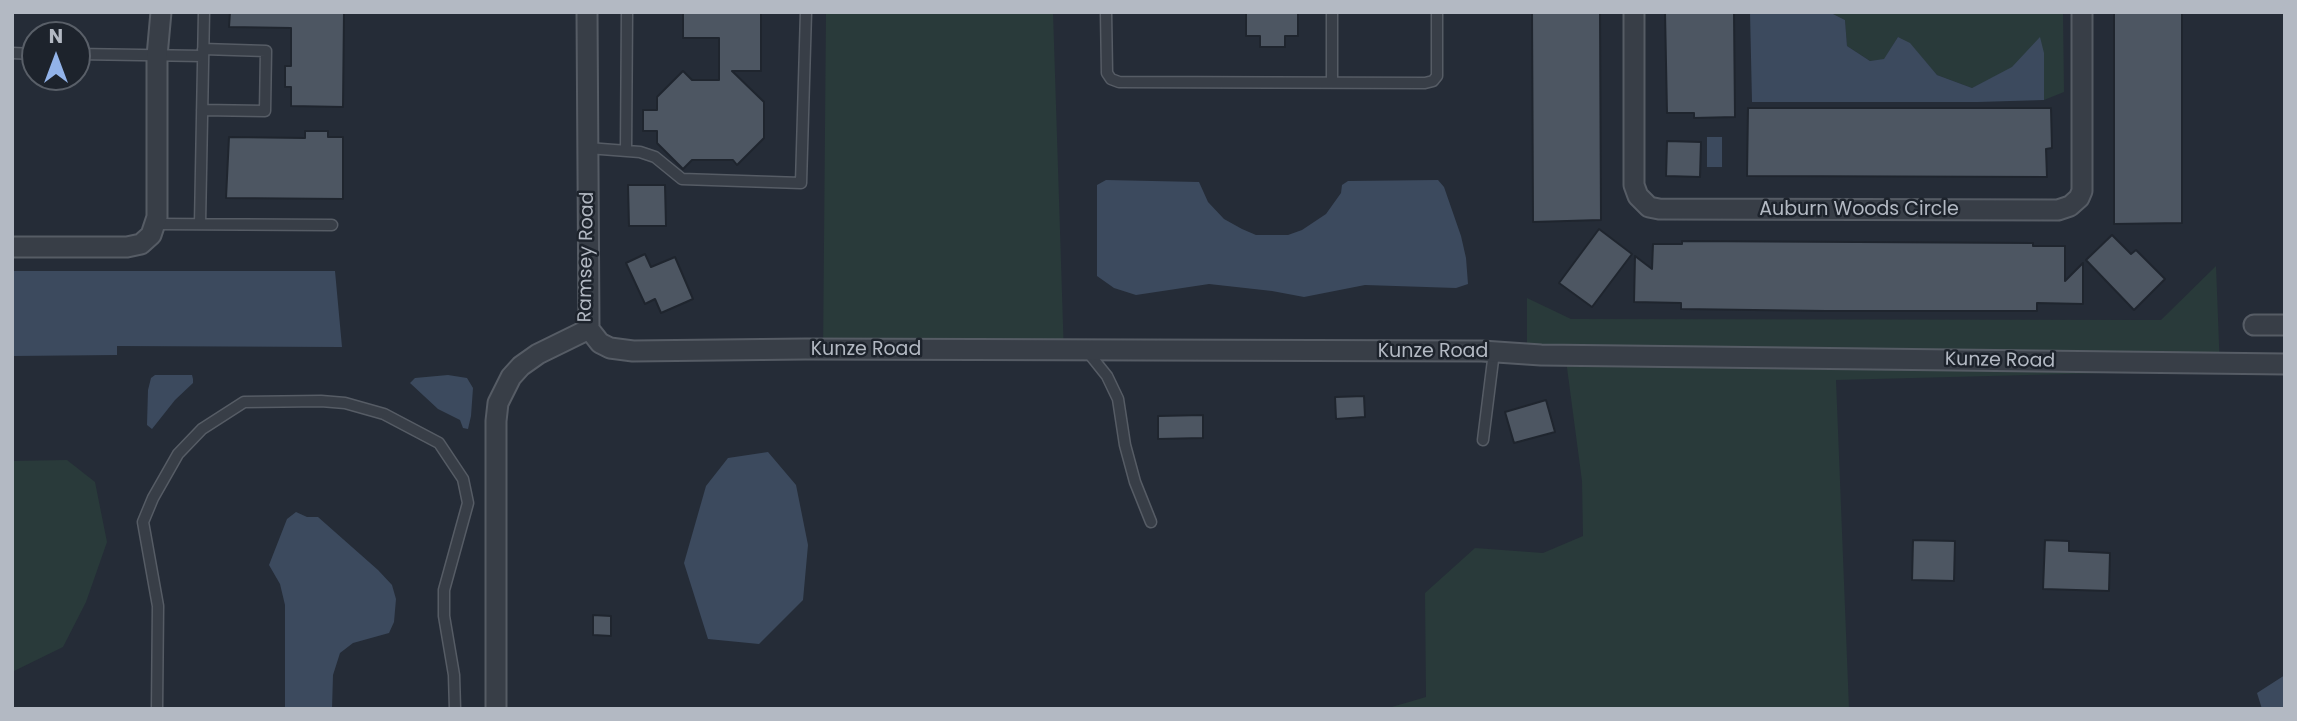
<!DOCTYPE html>
<style>
body{margin:0}
#map{position:relative;width:2297px;height:721px;overflow:hidden;background:#252c37;font-family:Poppins,sans-serif}
canvas{display:block}
.frame{position:absolute;inset:0;border:14px solid #b3b9c3;pointer-events:none}
.north{position:absolute;left:21px;top:21px;width:70px;height:70px;box-sizing:border-box;background:#1d232c;border:2px solid #595f68;border-radius:50%;rotate:0deg;font-size:19px;font-weight:700;line-height:28px;text-align:center;color:#b3b9c3}
.north::after{content:'';display:block;margin:auto;width:24px;height:32px;background:#92b3e9;clip-path:polygon(50% 0,100% 100%,50% 72%,0 100%)}
</style>
<div id="map">
<canvas width="2297" height="721"></canvas>
<div class="frame"></div>
<div class="north">N</div>
</div>
<script>
const c = document.querySelector('canvas').getContext('2d');
c.lineJoin = 'round';
function fill(path, color) { c.fillStyle = color; c.fill(path, 'evenodd'); }
const poly = rows => new Path2D(rows.map(r => 'M' + r).join(''));
function strokePath(path, color, width, dash) { c.strokeStyle = color; c.lineWidth = width; c.lineCap = dash ? 'butt' : 'round'; c.setLineDash(dash || []); c.stroke(path); }
function label(font, color, halo, rows, align = 'center') {
  c.font = font + ' Poppins,sans-serif'; c.lineWidth = 5; c.setLineDash([]); c.textBaseline = 'middle'; c.strokeStyle = halo; c.fillStyle = color; for (const [text, x, y, turn = 0] of rows) {
    c.save(); c.translate(x, y); c.rotate((+turn || 0) * Math.PI / 180); c.textAlign = isNaN(turn) ? turn : align; if (halo) c.strokeText(text, 0, 0); c.fillText(text, 0, 0); c.restore();
  }
}
const green = poly([
 [826,12,1053,12,1064,356,823,358],
 [1829,12,2063,12,2064,92,2044,100,2044,53,1972,88,1937,75,1910,44,1898,37,1884,60,1870,61,1847,46,1845,20],
 [2216,266,2220,370,1836,380,1849,709,1385,709,1426,697,1425,593,1475,548,1543,553,1583,536,1582,481,1564,345,1527,346,1527,298,1571,319,2161,320],
 [67,460,95,482,107,542,86,602,63,647,12,672,12,461]
]);
const water = poly([
 [1750,12,1829,12,1845,20,1847,46,1870,61,1884,59,1898,37,1910,43,1937,75,1972,88,2012,67,2040,37,2044,53,2044,100,1978,102,1752,102],
 [1707,137,1722,137,1722,167,1707,167],
 [1106,180,1199,182,1208,202,1224,219,1242,229,1256,235,1288,235,1302,230,1326,214,1341,193,1342,185,1348,181,1438,180,1444,187,1461,236,1466,258,1468,284,1456,288,1365,285,1304,297,1272,291,1209,284,1136,295,1114,288,1097,276,1097,185],
 [12,271,335,271,342,347,117,346,117,355,12,356],
 [155,375,192,375,193,379,193,383,175,400,152,429,147,425,148,390,151,378],
 [448,375,467,378,473,388,471,416,468,429,463,428,460,420,438,409,410,383,415,378],
 [768,452,796,485,808,545,803,600,759,644,708,639,684,563,706,486,728,458],
 [296,512,307,517,318,517,378,570,392,585,396,599,394,622,389,633,353,643,340,653,333,675,332,709,285,709,285,605,280,584,269,565,287,519],
 [2285,675,2285,709,2262,709,2257,693]
]);
const building = poly([
 [230,12,344,12,343,107,291,106,291,87,285,87,285,66,291,66,291,28,229,27,230,12],
 [683,12,761,12,761,71,732,71,764,102,764,138,737,165,733,160,692,160,683,169,657,143,657,131,643,131,643,110,657,110,657,97,683,71,692,80,719,80,719,38,683,38,683,12],
 [1246,12,1298,12,1298,36,1285,36,1285,47,1260,47,1260,36,1246,36,1246,12],
 [1532,12,1600,12,1601,220,1533,222,1532,12],
 [1665,12,1734,12,1735,117,1694,118,1694,113,1667,113,1665,12],
 [2114,12,2182,12,2182,223,2114,224,2114,12],
 [1748,108,2051,108,2052,148,2046,149,2047,177,1747,176,1748,108],
 [305,131,328,131,328,137,343,137,343,199,226,198,229,137,305,138,305,131],
 [1667,141,1701,142,1700,177,1666,176,1667,141],
 [628,185,665,185,666,226,629,226,628,185],
 [1599,229,1632,254,1592,307,1559,283,1599,229],
 [2112,235,2131,254,2136,250,2165,279,2134,310,2086,260,2112,235],
 [1682,241,2033,243,2033,246,2065,246,2065,281,2083,263,2083,304,2037,303,2037,311,1826,311,1681,309,1681,303,1634,302,1635,256,1652,269,1653,244,1682,244,1682,241],
 [645,254,651,267,675,257,693,299,661,313,655,299,645,304,626,263,645,254],
 [1364,396,1365,417,1336,419,1335,397,1364,396],
 [1546,400,1555,432,1514,443,1505,412,1546,400],
 [1203,415,1203,438,1158,439,1158,416,1203,415],
 [1913,540,1955,541,1954,581,1912,580,1913,540],
 [2045,540,2069,541,2069,551,2110,553,2109,591,2043,589,2045,540],
 [593,615,611,616,611,636,593,635,593,615]
]);
const lane = poly([
 [1106,12,1107,73,1111,79,1119,82,1425,83,1433,81,1437,76,1437,12],
 [12,53,35,54],
 [77,54,203,56],
 [1332,82,1332,12],
 [202,110,265,111,266,51,203,49],
 [588,148,640,152,655,157,682,179,801,183,806,12],
 [626,151,627,12],
 [156,224,332,225],
 [200,224,204,12],
 [1087,351,1107,376,1118,399,1125,445,1135,482,1151,522],
 [1483,440,1494,352],
 [157,709,158,606,143,522,153,498,178,454,202,429,244,402,321,401,345,403,384,414,439,443,463,479,468,503,444,590,444,616,454,675,455,709]
]);
const street = poly([
 [587,12,589,329],
 [1634,12,1634,185,1638,196,1649,207,1659,209,2058,210,2070,206,2079,198,2082,191,2082,12],
 [12,247,127,247,141,244,151,235,157,217,157,56,161,12],
 [2254,325,2285,325],
 [589,329,600,343,610,348,633,351,805,349,1482,351,1541,355,2285,364],
 [496,709,496,421,498,403,511,377,521,366,538,354,589,329]
]);
const streetNames = [
 ["Auburn Woods Circle",1859,210],
 ["Ramsey Road",587,257,-89],
 ["Kunze Road",866,350],
 ["Kunze Road",1433,352],
 ["Kunze Road",2000,361,1]
];
fill(green, '#293a3a');
fill(water, '#3c4a5e');
fill(building, '#4d5662');
strokePath(building, '#1f252e', 2);
strokePath(lane, '#565c65', 13);
strokePath(street, '#565c65', 23);
strokePath(lane, '#383e47', 10);
strokePath(street, '#383e47', 19);
label('19px', '#b3b9c3', '#1d232c', streetNames);
</script>
